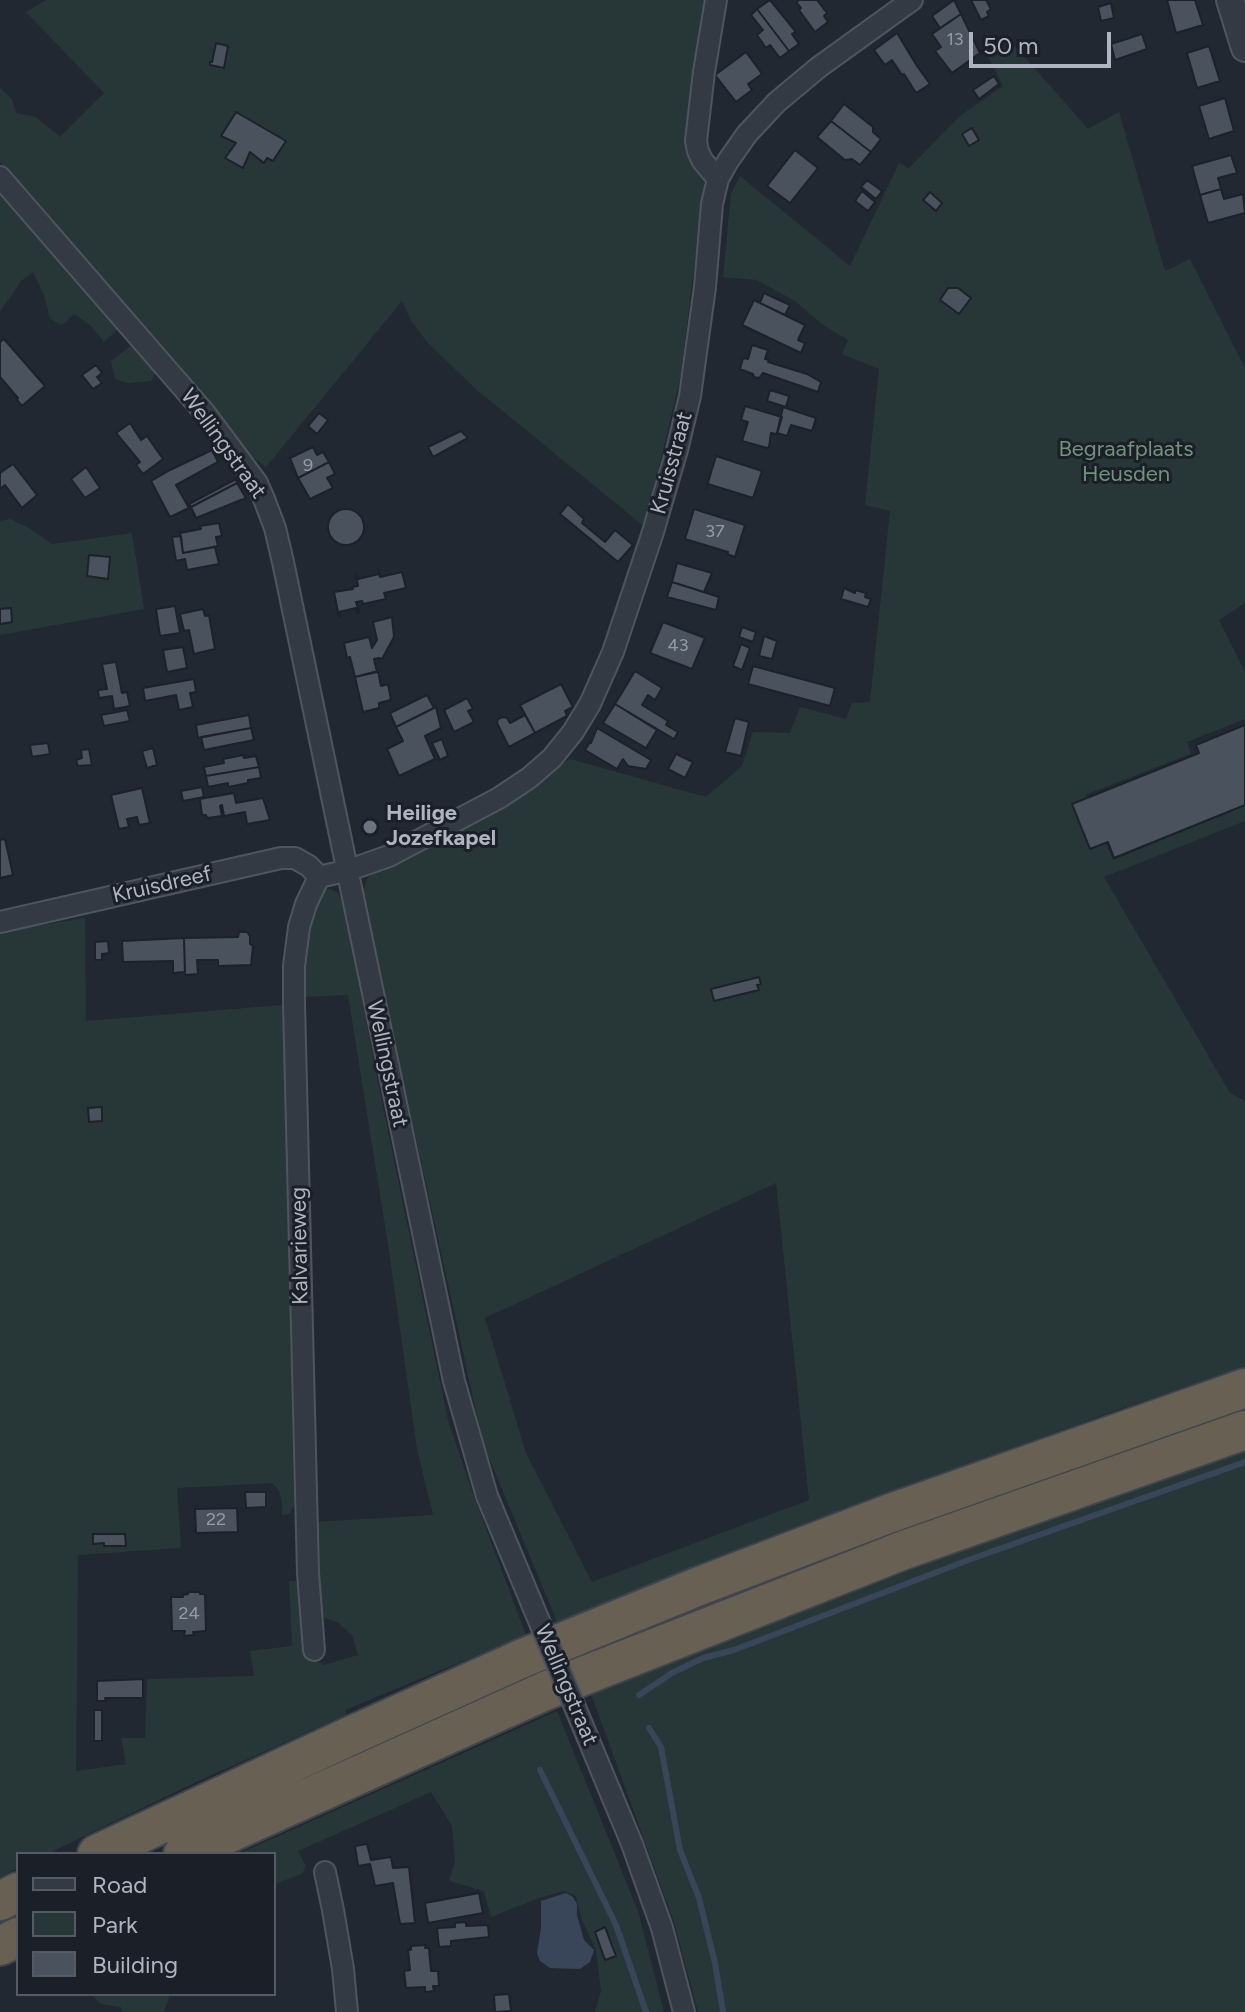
<!DOCTYPE html>
<style>
body{margin:0}
#map{position:relative;width:1245px;height:2012px;overflow:hidden;background:#212832;font-family:Figtree,sans-serif}
canvas{display:block}
.legend{position:absolute;left:16px;top:1852px;width:260px;height:144px;box-sizing:border-box;background:#1a1f28;border:2px solid #555b65;margin:0;padding:10px 14px;list-style:none;font-size:24px;color:#aeb5c0}
.legend li{display:flex;align-items:center;gap:16px;height:40px}
.legend b{width:40px;border:2px solid #555b65}
.scale{position:absolute;left:969px;top:32px;width:142px;height:36px;box-sizing:border-box;border:4px solid #aeb5c0;border-top:0;padding-left:10px;font-size:24px;line-height:28px;white-space:nowrap;color:#aeb5c0;-webkit-text-stroke:6px #1a1f28;paint-order:stroke}
</style>
<div id="map">
<canvas width="1245" height="2012"></canvas>
<ul class="legend">
<li><b style="height:10px;background:#343a43"></b>Road</li>
<li><b style="height:22px;background:#273737"></b>Park</li>
<li><b style="height:22px;background:#4a525e"></b>Building</li>
</ul>
<div class="scale">50 m</div>
</div>
<script>
const c = document.querySelector('canvas').getContext('2d');
c.lineJoin = 'round';
function fill(path, color) { c.fillStyle = color; c.fill(path, 'evenodd'); }
const poly = rows => new Path2D(rows.map(r => 'M' + r).join(''));
function strokePath(path, color, width, dash) { c.strokeStyle = color; c.lineWidth = width; c.lineCap = dash ? 'butt' : 'round'; c.setLineDash(dash || []); c.stroke(path); }
function label(font, color, halo, rows, align = 'center') {
  c.font = font + ' Figtree,sans-serif'; c.lineWidth = 6; c.setLineDash([]); c.textBaseline = 'middle'; c.strokeStyle = halo; c.fillStyle = color; for (const [text, x, y, turn = 0] of rows) {
    c.save(); c.translate(x, y); c.rotate((+turn || 0) * Math.PI / 180); c.textAlign = isNaN(turn) ? turn : align; if (halo) c.strokeText(text, 0, 0); c.fillText(text, 0, 0); c.restore();
  }
}
const green = poly([
 [46,0,723,0,703,127,709,181,701,211,681,374,645,527,477,390,428,343,411,321,402,301,266,467,252,457,179,365,0,162,0,88,12,99,16,113,36,117,60,137,104,93,26,12],
 [1015,46,1088,129,1119,112,1165,271,1190,259,1245,368,1245,603,1219,620,1245,672,1245,719,1187,742,1191,754,1085,795,1113,860,1245,806,1245,821,1104,877,1230,1093,1245,1101,1245,1367,1117,1410,814,1520,557,1622,483,1443,364,902,363,890,368,877,497,806,570,759,706,797,742,766,753,732,790,733,800,707,846,719,852,703,870,702,890,511,865,505,879,369,842,354,848,340,823,325,795,301,757,280,723,277,731,193,740,176,850,266,899,163,909,168,960,116,1003,86,988,56,999,48],
 [776,1183,809,1500,592,1582,526,1453,485,1318],
 [0,192,118,329,104,342,90,325,74,314,62,325,50,319,44,295,33,272,21,281,0,312],
 [132,345,156,372,151,381,128,383,115,379,111,361],
 [10,519,29,528,52,544,132,533,144,609,0,635,0,521],
 [330,889,338,893,344,906,380,1093,448,1420,473,1494,526,1635,345,1710,346,1715,192,1784,47,1854,18,1854,18,1868,0,1877,0,932,85,918,86,1021,283,1005,294,1504,290,1514,282,1515,282,1502,279,1490,272,1483,177,1488,181,1548,78,1555,76,1771,126,1764,121,1738,145,1738,147,1679,254,1676,250,1651,292,1646,289,1581,303,1581,307,1654,324,1665,358,1655,352,1635,337,1622,318,1616,314,1522,433,1515,417,1449,389,1251,348,995,300,997,305,934,321,892],
 [1245,1451,1245,2012,698,2012,674,1922,591,1694,945,1557,1118,1494],
 [557,1711,638,1911,664,2012,595,2012,601,1991,596,1950,581,1918,576,1896,564,1891,539,1898,491,1917,484,1891,449,1881,455,1862,452,1826,431,1792,298,1851,306,1866,302,1874,274,1884,274,1854,238,1854],
 [91,1994,170,1994,164,2012,122,2012,121,2007,101,2004]
]);
const water = poly([
 [566,1893,573,1897,577,1904,577,1915,584,1940,594,1950,590,1962,580,1969,550,1968,540,1961,537,1953,541,1928,541,1901]
]);
const stream = poly([
 [639,1695,672,1673,703,1658,734,1650,971,1559,1245,1462],
 [649,1728,661,1747,680,1850,699,1898,715,1963,723,2012],
 [540,1770,616,1925,646,2012]
]);
const building = poly([
 [770,0,796,32,792,34,799,44,789,51,757,9,770,0],
 [799,0,817,0,827,13,824,16,828,22,815,32,799,10,801,8,796,2,799,0],
 [954,0,961,14,940,28,932,16,954,0],
 [971,0,986,0,991,9,987,12,989,16,981,20,971,0],
 [1167,0,1195,0,1203,25,1176,33,1167,0],
 [1111,3,1114,18,1101,21,1098,7,1111,3],
 [757,9,789,51,780,58,770,45,766,48,757,35,763,30,751,15,757,9],
 [961,14,980,53,952,73,935,51,941,47,932,34,961,14],
 [897,33,917,66,930,84,916,93,904,74,902,75,892,60,885,65,874,50,897,33],
 [1142,34,1147,49,1115,60,1111,44,1142,34],
 [216,43,228,46,224,68,210,65,210,62,212,62,216,43],
 [1209,46,1220,81,1197,88,1187,53,1209,46],
 [746,52,762,74,748,84,752,90,736,102,715,75,746,52],
 [994,76,999,84,979,99,973,90,994,76],
 [1225,98,1234,131,1209,139,1199,106,1225,98],
 [844,104,873,127,873,132,881,139,871,152,831,121,844,104],
 [236,112,286,141,273,161,267,158,264,163,250,152,243,168,225,158,236,143,221,136,236,112],
 [831,121,871,152,860,165,852,159,845,160,817,137,831,121],
 [972,128,979,140,969,146,962,134,972,128],
 [795,150,818,168,790,203,767,186,795,150],
 [1231,155,1237,173,1218,178,1221,189,1200,195,1192,166,1231,155],
 [867,180,882,191,876,199,861,187,867,180],
 [1221,189,1224,199,1243,194,1245,213,1208,223,1200,195,1221,189],
 [862,191,875,202,868,211,855,201,862,191],
 [930,192,942,203,936,211,923,200,930,192],
 [948,288,958,288,971,298,959,314,940,300,948,288],
 [764,293,790,305,785,315,760,303,764,293],
 [754,300,805,325,798,340,805,343,801,353,742,325,754,300],
 [4,339,45,386,22,406,17,400,18,398,0,377,0,342,4,339],
 [752,345,768,350,765,359,769,360,768,362,807,374,821,382,818,392,763,373,759,378,754,377,753,374,740,369,743,358,748,359,752,345],
 [96,365,102,373,97,377,102,383,93,389,82,375,96,365],
 [770,390,789,396,786,407,767,401,770,390],
 [745,406,782,417,777,434,771,433,769,447,767,448,742,441,748,422,741,420,745,406],
 [783,407,816,418,812,431,791,425,787,436,777,433,783,407],
 [319,413,328,420,317,434,308,426,319,413],
 [130,423,141,440,147,436,163,459,143,474,136,465,140,462,116,433,130,423],
 [461,431,468,438,433,457,428,447,461,431],
 [313,447,317,455,323,452,329,462,298,478,290,458,313,447],
 [212,450,218,462,176,485,189,508,170,517,151,481,170,470,212,450],
 [716,456,762,471,753,498,708,484,706,489,716,456],
 [329,462,335,474,327,478,333,488,310,499,298,478,329,462],
 [13,464,37,495,22,508,5,485,0,489,0,473,13,464],
 [86,467,100,488,85,498,71,479,86,467],
 [236,479,237,483,191,507,189,504,236,479],
 [237,483,246,498,196,518,191,507,237,483],
 [568,504,584,519,582,523,605,542,615,530,633,545,618,562,560,514,568,504],
 [694,509,745,525,735,557,727,554,728,552,685,539,694,509],
 '328 527a18 18 0 1 1 36 0a18 18 0 1 1-36 0Z',
 [219,523,222,536,216,537,218,546,183,553,180,533,201,529,200,526,219,523],
 [181,536,183,553,215,547,219,564,187,570,185,559,176,561,172,537,181,536],
 [89,555,110,557,108,579,87,576,89,555],
 [677,563,712,573,704,592,672,582,677,563],
 [378,570,380,577,402,572,406,588,384,593,386,599,363,604,362,601,356,602,359,612,357,613,356,608,339,612,340,616,339,617,334,592,353,589,352,587,358,586,356,574,358,579,379,574,378,570],
 [672,582,719,597,716,610,667,597,672,582],
 [844,588,855,593,855,590,866,593,865,597,871,599,868,607,841,599,844,588],
 [175,606,180,633,160,636,156,609,175,606],
 [11,608,12,622,0,624,0,609,11,608],
 [203,609,205,616,209,615,215,649,194,654,189,630,184,631,180,614,203,609],
 [392,617,394,637,382,659,379,658,374,659,377,672,355,677,350,657,347,658,344,643,369,637,372,648,377,640,373,622,392,617],
 [663,622,705,638,692,669,650,653,663,622],
 [742,627,756,632,753,642,739,637,742,627],
 [764,636,777,641,772,659,759,656,764,636],
 [741,644,750,648,742,670,733,666,741,644],
 [183,647,187,668,167,672,163,650,183,647],
 [116,662,122,693,127,692,130,706,114,709,112,696,99,698,98,690,107,689,102,664,116,662],
 [753,666,835,688,830,706,748,684,753,666],
 [378,671,381,686,388,684,391,700,379,703,379,708,363,712,355,677,378,671],
 [635,671,662,688,655,700,648,695,642,705,668,721,666,725,678,732,674,739,615,704,635,671],
 [194,679,196,692,190,693,193,707,179,710,176,695,145,701,143,688,194,679],
 [561,684,573,707,565,711,567,716,535,733,520,705,561,684],
 [427,695,434,708,396,727,390,713,427,695],
 [467,698,473,709,468,711,474,722,454,732,444,710,467,698],
 [615,704,657,730,646,748,603,723,615,704],
 [436,707,441,728,425,736,435,759,399,776,387,749,403,741,396,727,436,707],
 [127,710,130,721,104,726,101,715,127,710],
 [249,715,251,728,198,738,196,725,249,715],
 [525,715,535,733,509,747,497,723,498,719,503,717,507,718,510,723,525,715],
 [735,718,749,722,741,756,725,752,735,718],
 [1245,725,1245,805,1114,858,1108,842,1090,849,1072,804,1199,753,1196,745,1245,725],
 [251,728,254,740,204,750,201,737,251,728],
 [597,728,651,760,646,769,628,766,623,759,617,769,585,750,590,742,591,743,597,728],
 [442,739,448,756,440,760,432,743,442,739],
 [48,743,50,754,32,757,30,745,48,743],
 [153,748,157,765,147,768,142,751,153,748],
 [89,749,92,765,78,766,76,760,82,758,81,750,89,749],
 [676,754,693,762,685,778,668,769,676,754],
 [243,755,244,758,256,756,259,767,206,776,204,767,224,763,223,759,243,755],
 [259,767,261,778,248,780,248,783,228,787,228,783,208,787,206,776,259,767],
 [202,787,204,797,183,801,181,791,202,787],
 [142,788,150,823,139,825,137,817,127,819,129,827,119,829,111,795,142,788],
 [234,793,236,803,263,798,270,820,247,824,245,812,224,816,222,805,220,806,222,816,207,818,206,815,202,815,200,799,234,793],
 [5,839,13,875,0,878,0,840,5,839],
 [239,932,247,932,250,936,250,944,253,946,251,965,218,966,218,960,197,960,198,974,185,975,184,938,238,937,239,932],
 [184,938,185,972,173,973,173,961,123,962,122,941,184,938],
 [108,941,109,953,102,954,102,960,95,960,95,942,108,941],
 [759,977,761,984,757,985,759,990,714,1001,711,989,759,977],
 [102,1107,102,1121,89,1122,88,1108,102,1107],
 [245,1492,266,1492,266,1507,246,1508,245,1492],
 [237,1508,238,1532,196,1533,195,1509,237,1508],
 [93,1534,125,1534,126,1546,104,1546,104,1543,93,1544,93,1534],
 [188,1592,200,1592,200,1594,205,1594,206,1631,193,1632,194,1635,184,1636,185,1631,172,1631,171,1597,183,1597,183,1595,188,1594,188,1592],
 [143,1679,143,1698,105,1698,106,1701,97,1701,97,1681,143,1679],
 [94,1710,102,1710,102,1741,94,1741,94,1710],
 [367,1844,371,1860,391,1857,393,1868,409,1867,415,1923,400,1924,393,1883,375,1886,370,1864,358,1866,355,1846,367,1844],
 [479,1893,483,1913,428,1923,425,1903,479,1893],
 [466,1922,466,1926,488,1925,489,1937,451,1941,451,1946,439,1947,437,1928,455,1927,455,1923,466,1922],
 [605,1927,616,1956,605,1960,595,1932,605,1927],
 [426,1945,425,1948,429,1948,431,1971,438,1971,439,1986,433,1986,434,1991,425,1992,425,1987,406,1988,404,1971,410,1970,408,1949,411,1950,411,1946,426,1945],
 [509,1994,511,2011,495,2012,494,1995,509,1994]
]);
const minor = poly([
 [716,0,704,72,696,141,698,151,702,160,718,179],
 [0,177,204,412,257,483,264,499,275,528,283,562,454,1381,487,1496],
 [0,922,281,858,295,858,309,866,319,877],
 [314,1650,308,1573,294,1003,294,966,299,927,306,904,319,877,349,870,389,856,499,798,529,778,552,758,573,732,590,704,613,652,653,532,677,450,690,396,705,287,712,204,718,179,728,161,747,134,777,102,819,67,912,0],
 [632,1844,662,1928,684,2012],
 [325,1872,333,1910,343,1969,347,2012]
]);
const tertiary = poly([
 [1230,0,1245,48]
]);
const motorway = poly([
 [97,1854,348,1737,523,1658,702,1585,888,1514,1245,1388],
 [183,1854,545,1691,904,1550,1245,1430],
 [0,1901,18,1892],
 [0,1946,18,1937]
]);
const minorBridge = poly([
 [487,1496,632,1844]
]);
const markers = [
 [370,827,8,"#6b7280"]
];
const numberNames = [
 ["13",955,40],
 ["9",308,466],
 ["37",715,532],
 ["43",678,646],
 ["22",216,1520],
 ["24",189,1614]
];
const streetNames = [
 ["Wellingstraat",223,444,54],
 ["Kruisstraat",672,463,-75],
 ["Kruisdreef",162,885,-13],
 ["Wellingstraat",387,1064,78],
 ["Kalvarieweg",300,1246,-91],
 ["Wellingstraat",566,1685,67]
];
const parkNames = [
 ["Begraafplaats",1126,450],
 ["Heusden",1126,475]
];
const poiNames = [
 ["Heilige",386,814],
 ["Jozefkapel",386,839]
];
fill(green, '#273737');
fill(water, '#39465a');
strokePath(stream, '#39465a', 6);
fill(building, '#4a525e');
strokePath(building, '#1c212a', 2);
strokePath(minor, '#4f555e', 24);
strokePath(tertiary, '#4f555e', 30);
strokePath(motorway, '#3f454e', 42);
strokePath(minor, '#343a43', 20);
strokePath(tertiary, '#343a43', 26);
strokePath(motorway, '#686052', 38);
strokePath(minorBridge, '#4f555e', 24, []);
strokePath(minorBridge, '#343a43', 20);
for (const [x, y, r, color] of markers) { const dot = new Path2D(); dot.arc(x, y, r, 0, 2 * Math.PI); c.fillStyle = color; c.fill(dot); strokePath(dot, '#1a1f28', 3); }
label('18px', '#959ca8', null, numberNames);
label('22px', '#aeb5c0', '#1a1f28', streetNames);
label('22px', '#709379', '#1a1f28', parkNames);
label('bold 22px', '#aeb5c0', '#1a1f28', poiNames, 'left');
</script>
